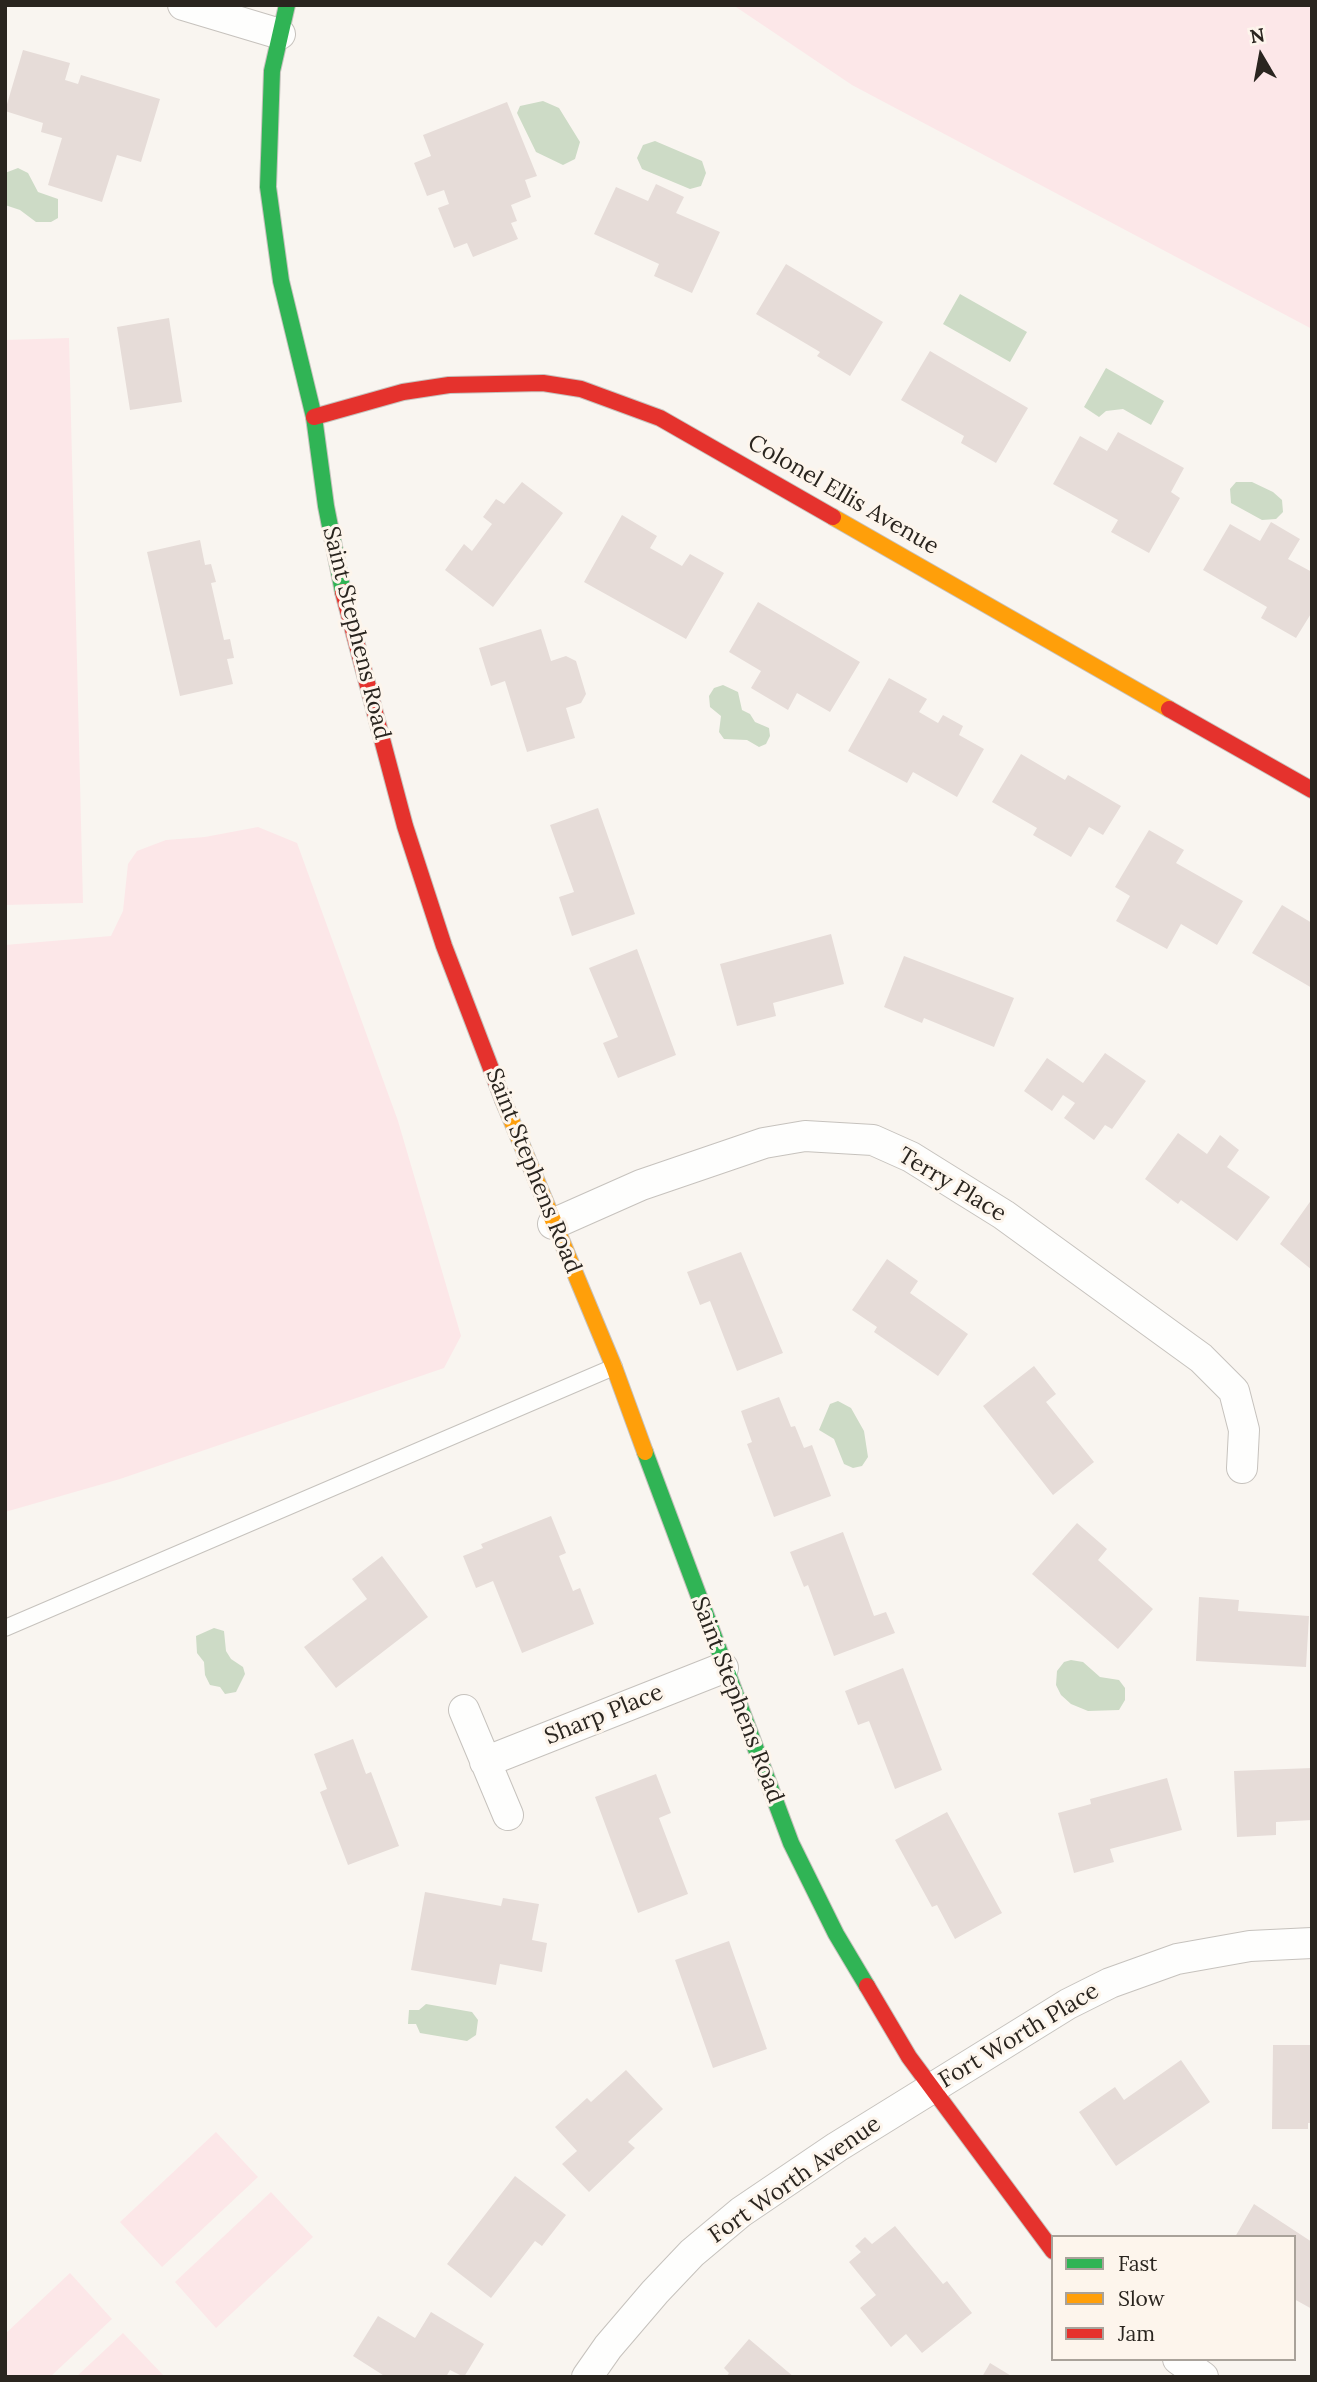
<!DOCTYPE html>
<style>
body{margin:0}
#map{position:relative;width:1317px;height:2382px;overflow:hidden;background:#f9f5f0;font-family:Lora,serif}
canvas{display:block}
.frame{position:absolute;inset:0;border:7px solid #2a251f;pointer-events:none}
.legend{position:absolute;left:1051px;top:2235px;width:245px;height:126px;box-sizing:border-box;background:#fdf5ec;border:2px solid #a9a29a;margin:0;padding:9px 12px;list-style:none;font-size:21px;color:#2a251f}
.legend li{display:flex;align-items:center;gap:14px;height:35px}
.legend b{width:35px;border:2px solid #a9a29a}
.north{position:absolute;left:1226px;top:21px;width:70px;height:70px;-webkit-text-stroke:5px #fdf5ec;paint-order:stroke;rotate:350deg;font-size:19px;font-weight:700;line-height:28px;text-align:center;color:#2a251f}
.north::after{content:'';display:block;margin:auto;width:24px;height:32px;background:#2a251f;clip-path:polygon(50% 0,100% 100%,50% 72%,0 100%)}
</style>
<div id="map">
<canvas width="1317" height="2382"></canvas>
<div class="frame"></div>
<ul class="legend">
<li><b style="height:9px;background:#30b455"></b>Fast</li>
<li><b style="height:9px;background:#ff9f0a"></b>Slow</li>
<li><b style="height:9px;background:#e5322d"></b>Jam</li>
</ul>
<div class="north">N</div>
</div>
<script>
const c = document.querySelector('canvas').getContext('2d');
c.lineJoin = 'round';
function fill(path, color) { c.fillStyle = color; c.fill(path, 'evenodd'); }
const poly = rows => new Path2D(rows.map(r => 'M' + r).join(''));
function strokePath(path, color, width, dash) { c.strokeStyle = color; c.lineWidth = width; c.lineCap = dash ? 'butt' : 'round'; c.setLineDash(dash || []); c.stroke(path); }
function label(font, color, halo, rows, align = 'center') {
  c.font = font + ' Lora,serif'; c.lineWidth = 6; c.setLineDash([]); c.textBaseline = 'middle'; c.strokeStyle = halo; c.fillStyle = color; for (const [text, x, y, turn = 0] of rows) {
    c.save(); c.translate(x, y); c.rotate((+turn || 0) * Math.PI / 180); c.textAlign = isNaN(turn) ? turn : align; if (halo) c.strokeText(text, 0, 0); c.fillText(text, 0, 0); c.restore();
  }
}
const green = poly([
 [733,5,1312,5,1312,329,852,85],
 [69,338,83,903,5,905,5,340],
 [258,827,297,843,398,1121,461,1336,444,1368,120,1479,5,1512,5,945,111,936,123,911,128,864,137,851,166,840,205,837],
 [216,2132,258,2177,162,2267,120,2222],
 [271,2192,313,2237,216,2328,175,2282],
 [70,2273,112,2319,50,2377,5,2377,5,2334],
 [123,2333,165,2377,76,2377]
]);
const water = poly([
 [543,101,559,108,580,142,575,159,563,165,536,152,517,113,520,106],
 [655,141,702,161,706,173,701,186,690,189,642,169,637,158,643,145],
 [18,168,28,173,38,192,58,199,58,218,51,222,36,222,20,210,5,205,5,173],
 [960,294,1027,332,1010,362,943,324],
 [1106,368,1164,401,1151,425,1123,409,1106,411,1099,417,1084,407],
 [1236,482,1252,482,1273,492,1282,500,1283,512,1276,519,1262,520,1231,503,1230,489],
 [723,685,738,692,742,710,750,714,755,722,769,728,770,736,766,744,759,747,747,740,724,739,719,732,721,716,710,707,709,696,714,688],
 [838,1401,851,1408,864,1431,868,1457,862,1466,853,1468,844,1464,834,1439,819,1430,830,1404],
 [214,1628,224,1631,226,1651,231,1659,243,1667,245,1674,236,1692,225,1694,220,1687,210,1685,205,1675,204,1662,197,1653,196,1636],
 [1071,1660,1083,1662,1100,1677,1119,1680,1125,1688,1125,1700,1119,1710,1088,1711,1071,1704,1061,1695,1056,1685,1057,1671,1064,1662],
 [426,2004,472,2012,478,2020,476,2035,467,2041,420,2033,416,2024,408,2024,409,2010,419,2010]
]);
const building = poly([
 [23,50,70,63,65,80,78,84,81,75,160,99,141,162,117,155,102,202,48,185,62,138,41,132,43,123,5,111],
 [507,102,537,176,525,180,531,197,511,205,517,221,511,223,518,239,473,257,467,243,454,248,438,208,449,204,444,190,427,196,414,163,431,156,423,135],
 [656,184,684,197,676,213,720,232,692,293,654,276,659,264,594,234,616,187,648,201],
 [786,264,883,322,850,376,817,356,820,352,756,314],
 [169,318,182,402,130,410,117,327],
 [930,351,1028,408,996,463,961,443,964,436,901,400],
 [1118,432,1184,468,1171,492,1180,498,1149,553,1111,532,1118,520,1053,484,1080,436,1107,451],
 [522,482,563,513,493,607,445,570,464,544,472,551,492,524,483,517,496,499,504,504],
 [622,515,657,536,650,548,682,566,690,554,724,573,686,639,584,582],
 [1271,522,1300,539,1288,559,1312,572,1312,612,1296,638,1261,618,1267,607,1203,570,1230,524,1260,541],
 [200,540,205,565,211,564,216,582,211,583,224,640,230,639,234,658,227,659,233,684,180,696,147,552],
 [758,602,860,662,830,712,797,693,788,710,751,688,761,671,729,652],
 [541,629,551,661,566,656,576,661,586,694,581,703,566,708,575,738,527,752,505,681,491,686,479,648],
 [889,678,927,699,919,712,938,723,943,715,963,726,959,735,984,749,957,797,913,772,907,783,848,751],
 [1021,754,1065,780,1068,775,1121,806,1103,835,1089,827,1071,857,1033,835,1037,828,992,802],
 [598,808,635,914,572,936,559,897,574,892,550,825],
 [1149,830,1184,850,1176,863,1243,901,1217,945,1181,924,1167,949,1116,921,1130,896,1115,887],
 [1282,905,1312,923,1312,988,1252,953],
 [831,934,844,984,773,1003,776,1016,737,1026,720,964],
 [637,949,676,1055,618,1078,603,1043,618,1037,589,968],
 [904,956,1014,998,994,1047,924,1018,922,1023,884,1007],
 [1105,1053,1146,1081,1112,1129,1105,1125,1094,1140,1064,1118,1075,1103,1063,1095,1052,1111,1024,1091,1047,1058,1083,1083],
 [1178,1133,1207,1154,1220,1135,1239,1150,1227,1167,1270,1197,1237,1241,1181,1200,1178,1204,1145,1179],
 [1312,1199,1312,1270,1280,1244],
 [741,1252,783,1353,737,1371,710,1301,700,1305,687,1272],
 [887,1259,918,1281,910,1293,968,1334,938,1376,874,1332,877,1327,852,1310],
 [1034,1366,1056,1394,1046,1402,1094,1462,1053,1495,983,1406],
 [779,1397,791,1427,795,1426,804,1448,812,1445,831,1496,774,1517,747,1444,752,1442,741,1411],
 [551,1516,566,1553,559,1556,573,1591,580,1588,594,1624,522,1653,493,1581,476,1588,463,1556,483,1548,481,1544],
 [1077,1523,1107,1549,1098,1560,1153,1609,1118,1649,1032,1574],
 [843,1532,874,1616,886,1612,895,1633,834,1656,808,1585,804,1587,790,1552],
 [382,1556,428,1617,336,1688,304,1647,367,1599,352,1579],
 [1199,1597,1239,1600,1238,1611,1309,1616,1306,1667,1196,1661],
 [903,1668,942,1770,895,1789,869,1721,858,1725,845,1691],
 [353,1739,366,1774,371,1772,399,1846,348,1865,320,1792,327,1789,314,1754],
 [1312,1768,1312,1820,1276,1822,1276,1835,1237,1837,1234,1771],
 [656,1774,671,1813,659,1818,688,1894,638,1913,595,1797],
 [1167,1778,1182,1830,1110,1849,1114,1862,1074,1873,1058,1813,1091,1804,1090,1799],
 [947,1812,1002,1913,955,1939,937,1905,932,1907,895,1840],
 [425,1892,501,1906,503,1898,539,1904,532,1940,547,1943,542,1972,500,1964,496,1985,411,1970],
 [729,1941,767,2049,713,2068,675,1960],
 [1273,2045,1312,2045,1312,2123,1308,2123,1308,2129,1272,2129],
 [1181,2060,1210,2102,1116,2166,1079,2112,1115,2087,1124,2100],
 [626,2070,663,2109,628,2142,635,2148,589,2192,562,2164,577,2151,555,2127,587,2098,591,2102],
 [515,2176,566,2215,542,2246,535,2241,491,2298,447,2264],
 [1254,2204,1312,2242,1312,2309,1294,2299,1294,2237,1235,2237],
 [895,2226,943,2284,947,2281,972,2313,922,2353,906,2334,891,2347,860,2308,876,2295,849,2262,861,2252,855,2246,865,2237,872,2244],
 [431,2312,484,2344,464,2377,450,2370,446,2377,386,2377,353,2356,378,2316,415,2338],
 [749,2339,794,2377,726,2377,729,2373,724,2368],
 [990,2363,1013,2377,982,2377]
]);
const lane = poly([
 [5,1628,614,1367]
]);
const street = poly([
 [183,5,280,34],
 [553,1224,641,1185,764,1143,805,1136,873,1140,911,1157,1004,1215,1201,1358,1234,1391,1244,1430,1242,1468],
 [464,1710,508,1815],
 [485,1762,723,1668],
 [1178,2359,1203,2377],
 [587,2377,608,2347,655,2292,692,2253,741,2212,837,2147,1068,2004,1110,1983,1177,1959,1250,1946,1312,1943]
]);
const fast = poly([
 [287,5,272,71,268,187,281,281,314,417,326,506,343,592],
 [645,1452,791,1843,836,1934,867,1986]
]);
const slow = poly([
 [833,517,1169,709],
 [503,1100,614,1367,645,1452]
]);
const jam = poly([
 [314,417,403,392,449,385,543,383,581,389,660,418,833,517],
 [343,592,405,826,444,946,503,1100],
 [1169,709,1312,790],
 [867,1986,909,2057,1053,2251]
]);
const streetNames = [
 ["Colonel Ellis Avenue",843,495,30],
 ["Saint Stephens Road",356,633,76],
 ["Saint Stephens Road",533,1171,68],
 ["Terry Place",952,1185,31],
 ["Saint Stephens Road",737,1700,69],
 ["Sharp Place",604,1715,-22],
 ["Fort Worth Place",1019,2036,-31],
 ["Fort Worth Avenue",795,2180,-35]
];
fill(green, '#fce7e8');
fill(water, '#cddbc6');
fill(building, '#e6dcd8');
strokePath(lane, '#c6c2bd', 18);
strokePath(street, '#c6c2bd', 32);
strokePath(fast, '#c6c2bd', 18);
strokePath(slow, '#c6c2bd', 18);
strokePath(jam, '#c6c2bd', 18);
strokePath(lane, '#fefefd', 16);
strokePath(street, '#fefefd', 30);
strokePath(fast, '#30b455', 16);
strokePath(slow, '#ff9f0a', 16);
strokePath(jam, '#e5322d', 16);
label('23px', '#2a251f', '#fdf5ec', streetNames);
</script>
